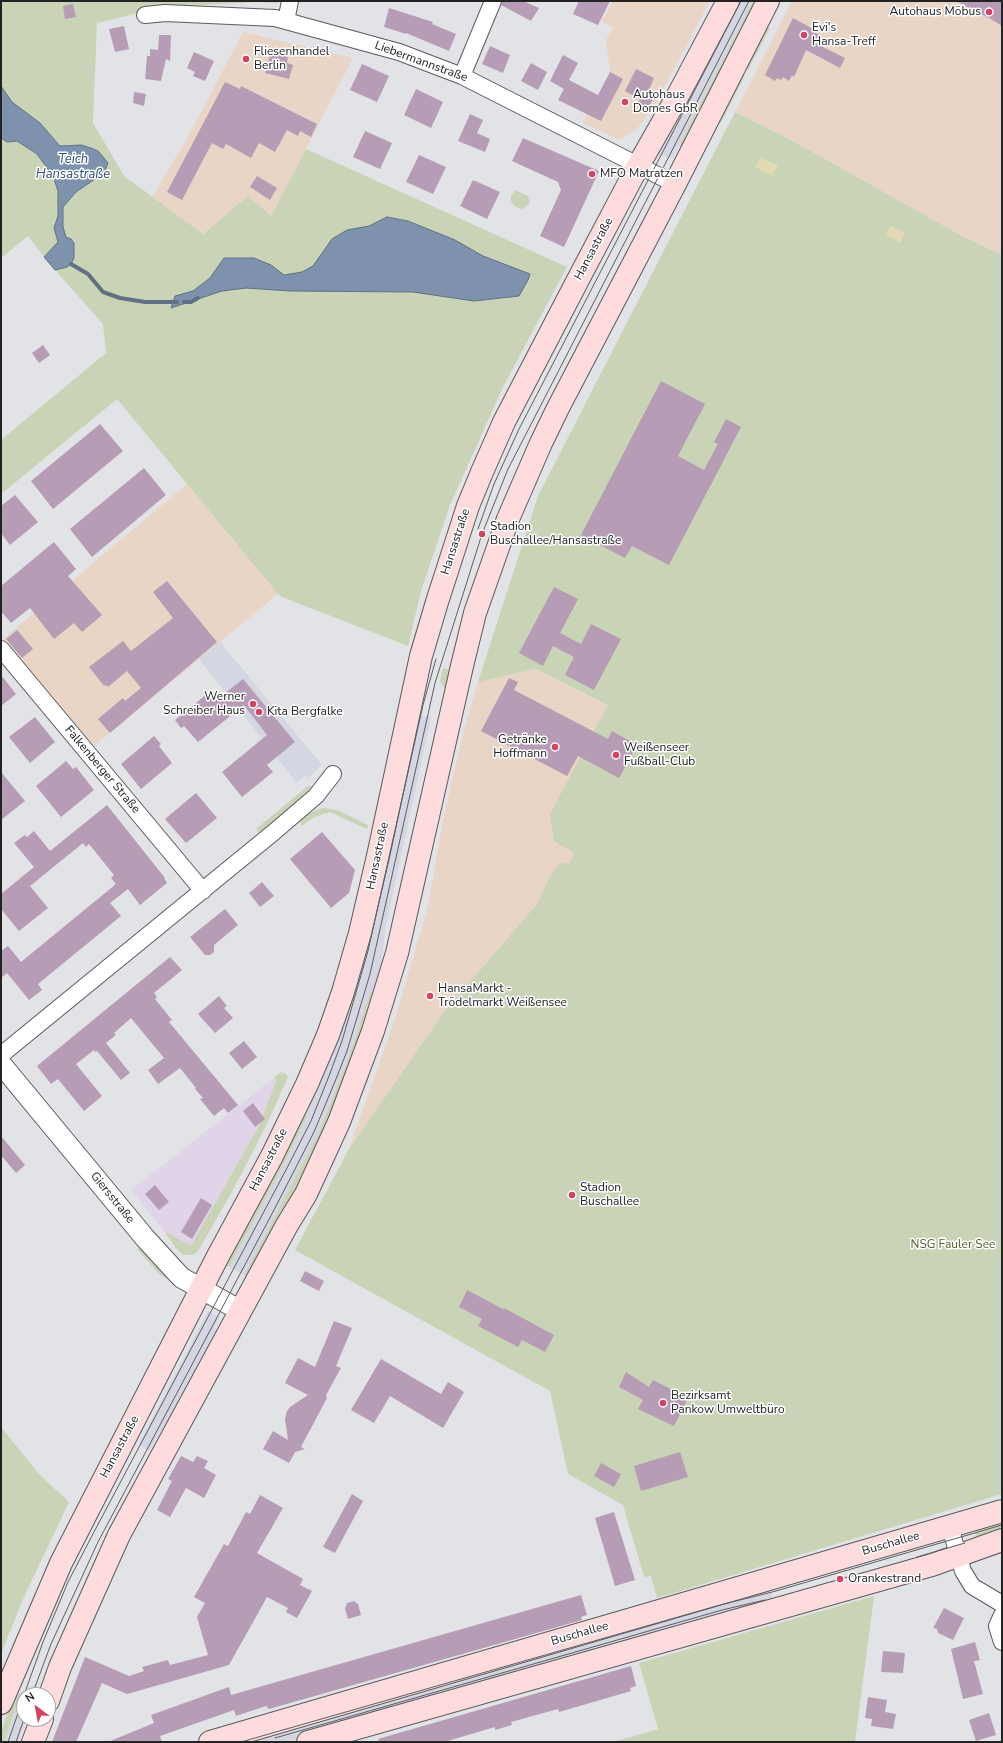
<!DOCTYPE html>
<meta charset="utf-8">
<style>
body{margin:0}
#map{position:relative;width:1003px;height:1743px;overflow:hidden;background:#e2e3e7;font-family:"Nunito Sans",sans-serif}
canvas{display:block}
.frame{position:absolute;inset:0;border:2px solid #222223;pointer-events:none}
.north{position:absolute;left:16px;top:1687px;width:40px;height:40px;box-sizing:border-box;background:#fff;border:1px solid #a7a7a7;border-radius:50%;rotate:328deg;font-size:11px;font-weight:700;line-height:16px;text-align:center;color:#222223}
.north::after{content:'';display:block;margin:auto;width:14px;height:18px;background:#d34363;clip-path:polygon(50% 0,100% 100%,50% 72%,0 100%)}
</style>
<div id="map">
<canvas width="1003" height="1743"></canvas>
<div class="frame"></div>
<div class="north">N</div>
</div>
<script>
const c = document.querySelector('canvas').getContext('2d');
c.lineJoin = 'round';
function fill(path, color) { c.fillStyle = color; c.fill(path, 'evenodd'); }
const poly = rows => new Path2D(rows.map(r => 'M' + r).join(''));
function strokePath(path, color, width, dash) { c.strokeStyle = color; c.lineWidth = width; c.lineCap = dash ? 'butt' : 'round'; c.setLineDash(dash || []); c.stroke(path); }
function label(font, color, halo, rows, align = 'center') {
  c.font = font + ' "Nunito Sans",sans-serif'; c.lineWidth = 3; c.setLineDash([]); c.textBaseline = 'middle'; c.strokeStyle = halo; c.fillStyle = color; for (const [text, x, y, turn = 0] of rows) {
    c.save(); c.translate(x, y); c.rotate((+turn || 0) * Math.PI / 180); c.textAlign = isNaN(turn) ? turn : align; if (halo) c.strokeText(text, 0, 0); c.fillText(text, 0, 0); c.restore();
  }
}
const commercial = poly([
 [613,1,710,1,654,107,636,130,619,140,583,123,610,72,606,40,613,28,602,21],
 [792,1,1002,1,1002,255,964,237,791,140,735,112],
 [243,32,353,58,271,216,248,197,203,234,152,197,189,135],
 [187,484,278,594,93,747,3,639],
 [536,669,609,705,575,852,562,878,537,904,444,1012,349,1149,398,1010,428,906,443,820,461,742,478,682]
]);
const industrial = poly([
 [275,1077,276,1081,263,1116,265,1119,261,1122,191,1247,164,1231,131,1190]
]);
const built = poly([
 [736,1,753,1,673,158,658,155],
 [220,642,322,765,308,778,306,775,297,783,199,659],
 [416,714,431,717,386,926,377,994,370,992,349,1057,317,1136,244,1275,229,1267,287,1158,307,1116,303,1114],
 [208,1311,220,1317,214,1328,219,1330,184,1395,149,1451,139,1444],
 [769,1585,775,1605,289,1742,250,1742,632,1632,631,1627],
 [39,1682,34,1695,24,1695,24,1719,26,1719,18,1742,4,1742,21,1693]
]);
const green = poly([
 [1,1,279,1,278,3,257,2,163,7,97,23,93,123,124,176,203,234,248,196,271,216,306,149,567,267,503,387,450,505,421,591,408,646,282,597,278,594,117,399,1,494,1,440,106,353,103,324,55,270,67,267,66,237,63,227,63,207,76,192,89,184,81,145,61,146,40,123,12,102,1,86],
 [753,1,760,1,684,148,679,146],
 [763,26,770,28,748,70,743,66],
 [739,74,745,75,721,123,715,120],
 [735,112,791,140,964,237,1002,255,1002,1494,657,1598,651,1576,644,1577,623,1505,568,1474,550,1391,295,1250,349,1149,444,1012,537,904,550,877,560,863,569,864,574,853,554,841,550,814,608,705,536,669,478,682,538,496],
 [1,138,7,142,17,141,37,154,53,176,58,191,58,216,54,228,58,242,44,257,28,236,1,258],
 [515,190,528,196,530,202,526,207,522,209,516,207,511,202,511,196],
 [443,668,453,671,446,691,440,682],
 [309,785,312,787,299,800,259,833,256,829],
 [323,808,337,810,368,825,367,829,330,812,314,817,302,826,299,820,302,817,316,810],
 [370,992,377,994,320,1144,250,1279,244,1275,317,1136,349,1057],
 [281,1072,286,1074,288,1077,266,1126,233,1190,198,1251,193,1255,183,1255,175,1247,164,1231,191,1246,261,1122,265,1119,263,1116,276,1081,275,1077],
 [303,1114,307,1116,287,1158,229,1267,224,1265],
 [141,1245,167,1276,166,1278,158,1273,137,1249],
 [1,1427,39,1474,69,1502,23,1599,1,1654],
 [1002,1516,1002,1535,977,1541,973,1527],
 [874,1596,855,1742,613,1742,658,1729,639,1663],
 [21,1693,4,1742,1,1742,1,1731,13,1698]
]);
const sand = poly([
 [761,157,778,166,772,176,755,167],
 [891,225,905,233,900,243,886,235]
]);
const water = poly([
 [1,86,12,102,40,123,60,146,81,145,91,148,98,151,108,163,104,173,76,192,63,207,63,227,66,237,71,239,74,243,74,258,71,264,67,267,55,270,44,257,58,242,54,228,58,216,58,191,53,176,37,154,17,141,7,142,1,138,1,86],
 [387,217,408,221,455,240,483,256,530,274,528,280,519,296,474,301,413,292,290,291,246,288,222,291,171,308,175,296,193,291,210,278,224,258,254,258,271,265,284,275,302,272,313,266,332,239,347,230,369,226,387,217]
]);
const stream = poly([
 [71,264,88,274,103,292,120,298,145,302,177,302],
 [184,302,191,302,198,298]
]);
const building = poly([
 [502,1,523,1,539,8,531,21,501,5],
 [579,1,610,1,598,25,573,14],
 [956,1,1002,1,1002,26,989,18],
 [73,4,76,17,65,19,63,6],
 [389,8,433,22,432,24,456,34,449,51,406,33,406,34,384,27],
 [793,18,815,30,814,32,819,35,815,43,845,58,840,68,806,50,794,77,792,75,789,81,783,77,781,80,777,78,775,81,765,75],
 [124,26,129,49,115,52,109,29],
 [159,35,171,35,170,61,166,59,161,81,145,79,147,56,150,56,150,49,158,50],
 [490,46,510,55,503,73,482,64],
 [194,52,214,61,205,81,193,76,195,72,187,68],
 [271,52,288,57,287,63,293,65,289,79,265,73],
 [563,55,578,63,569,80,598,95,610,72,623,79,601,121,558,100,565,87,564,89,550,81],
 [531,63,547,72,538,90,521,81],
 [362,64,389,76,377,102,350,90],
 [636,69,654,78,648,92,655,96,648,108,638,102,640,99,625,91],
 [225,82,240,89,241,86,317,124,311,137,300,131,298,136,287,130,275,152,259,143,251,158,226,144,223,149,212,143,182,200,167,192],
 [416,89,443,102,431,128,404,115],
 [134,92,146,94,144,106,133,103],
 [470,114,483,120,477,133,490,139,485,152,458,141],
 [365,131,392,143,380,169,353,157],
 [523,138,599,171,564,247,540,236,561,190,558,182,512,161],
 [419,155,446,167,433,194,406,182],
 [257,176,277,188,270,200,250,187],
 [473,180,500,192,487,219,460,206],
 [43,345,50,355,39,363,32,353],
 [661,381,705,404,678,456,704,470,718,444,714,442,726,419,741,427,669,565,632,546,625,558,581,535],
 [100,424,123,451,53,509,31,481],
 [144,468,166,495,92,557,70,529],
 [15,495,38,522,10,545,1,533,1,506],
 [54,542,76,569,68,576,102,615,82,632,74,623,54,639,30,608,11,623,1,611,1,586],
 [167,581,217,642,110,733,98,719,123,698,125,701,141,688,127,671,108,687,106,685,104,686,89,667,123,641,131,651,173,618,153,592],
 [554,587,578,599,560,633,581,644,591,624,621,639,594,690,565,675,574,657,553,646,543,666,519,653],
 [17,630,33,649,22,658,6,639],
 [1,675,16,694,1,706],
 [509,678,518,682,514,690,608,739,612,731,637,745,619,778,578,756,567,776,481,731],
 [243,679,295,742,267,765,273,772,242,797,222,772,267,735,244,705,198,742,184,726,181,728,175,720,208,693,215,701],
 [35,717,55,742,30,763,9,737],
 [154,736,161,744,159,746,172,763,141,789,121,764],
 [66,761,73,769,76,767,94,790,61,817,36,786],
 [1,772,25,801,1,820],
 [196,793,217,818,186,843,165,819],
 [107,805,165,878,164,878,167,883,140,905,128,889,110,903,121,916,38,984,42,990,29,1000,7,973,1,978,1,951,8,946,21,962,116,884,111,878,114,875,89,844,86,847,83,843,30,886,48,908,19,931,1,909,1,894,34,867,14,843,25,835,27,837,34,831,50,851],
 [322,832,355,870,349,893,331,908,290,859],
 [262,882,274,896,260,907,249,893],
 [225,909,238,925,214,945,214,952,210,955,205,955,190,937],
 [170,957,182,970,154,993,157,997,155,999,172,1020,169,1022,238,1105,228,1113,224,1108,214,1116,200,1099,203,1098,195,1089,196,1088,180,1068,158,1084,148,1070,164,1058,131,1018,114,1033,116,1035,106,1043,130,1073,121,1080,97,1051,95,1052,94,1050,76,1064,102,1096,84,1111,58,1079,51,1084,37,1066],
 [219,996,227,1006,224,1008,233,1018,215,1033,198,1014],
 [244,1041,257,1057,242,1069,229,1053],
 [253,1103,265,1119,255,1127,243,1111],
 [1,1136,25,1165,16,1173,1,1155],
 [155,1185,169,1202,159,1210,145,1194],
 [201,1198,212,1205,192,1239,181,1232],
 [305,1271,324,1281,319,1291,300,1281],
 [467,1290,503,1309,504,1308,554,1335,545,1352,522,1340,518,1347,478,1326,482,1319,459,1307],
 [334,1321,352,1328,336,1366,341,1368,326,1395,327,1398,301,1447,305,1449,295,1452,289,1463,263,1449,273,1431,288,1440,285,1419,287,1411,290,1407,308,1395,285,1383,298,1358,315,1367],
 [381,1359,441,1394,448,1382,464,1392,443,1428,390,1396,374,1423,351,1410],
 [626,1372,649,1387,653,1380,688,1398,674,1426,638,1409,643,1400,619,1387],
 [680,1452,688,1477,641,1491,634,1466],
 [181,1456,193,1462,197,1456,208,1461,204,1468,216,1475,204,1498,186,1488,170,1517,157,1510,172,1481,168,1479],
 [601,1463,621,1474,614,1487,594,1476],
 [352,1494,363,1501,335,1553,323,1547],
 [260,1495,283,1508,257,1553,303,1579,300,1585,312,1591,297,1618,286,1612,288,1608,267,1597,229,1665,127,1694,102,1683,76,1742,52,1742,85,1657,129,1676,144,1671,142,1667,168,1660,170,1665,208,1655,197,1617,205,1603,194,1597,224,1544,228,1546,246,1512,250,1514],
 [614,1512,635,1580,615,1586,595,1518],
 [581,1595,587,1615,581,1617,582,1620,269,1709,266,1706,236,1716,234,1710,160,1736,162,1742,108,1742,154,1723,151,1715,229,1687,231,1695],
 [354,1601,358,1604,361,1615,348,1619,345,1609,347,1603],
 [944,1608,964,1618,953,1640,938,1633,937,1629,933,1628],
 [975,1642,980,1660,974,1661,983,1694,963,1699,951,1649],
 [883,1651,905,1653,903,1673,881,1672],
 [631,1666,636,1686,630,1688,631,1691,559,1712,558,1709,511,1722,512,1725,495,1730,495,1727,444,1742,379,1742,378,1739],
 [868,1697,887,1700,885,1712,896,1714,893,1729,871,1726,872,1719,865,1718],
 [989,1713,996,1735,976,1741,969,1720]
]);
const minor = poly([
 [145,15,165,13,275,18,399,52,462,76,675,184],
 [286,21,290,1],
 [462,76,493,1],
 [1,649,203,891],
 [1,1055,274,832,316,796,333,774],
 [950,1527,963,1571,972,1586,1002,1604],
 [1002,1615,997,1626,1002,1642]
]);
const tertiary = poly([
 [1,1064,145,1238,178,1274,182,1278,241,1311]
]);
const secondary = poly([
 [48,1701,60,1667,119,1535,287,1225,306,1194,339,1122,373,1031,397,953,462,666,475,613,508,519,541,443,558,408,675,184,768,1],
 [1,1703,61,1563,217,1258,272,1156,307,1084,328,1035,343,992,360,933,378,856,421,656,437,602,468,506,482,472,504,422,581,274,638,166,676,99,728,1],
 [33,1742,42,1719],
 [210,1742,1002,1511],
 [308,1742,932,1565,1002,1540]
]);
const tram = poly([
 [478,529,494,484,519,429,741,1],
 [917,1557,965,1543],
 [24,1695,43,1642,68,1582,94,1532,287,1168,311,1121,329,1076,342,1041,368,951,423,705,436,659],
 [32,1695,51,1644,98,1542,275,1208,314,1132,336,1079,347,1051,370,974,435,683,482,534,508,469,749,1],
 [275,1738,722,1610,765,1600],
 [8,1742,24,1696],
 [16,1742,24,1719],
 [241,1742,720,1605,776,1591,1002,1525]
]);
const markers = [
 [989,12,4,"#d34363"],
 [804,35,4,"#d34363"],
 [246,59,4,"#d34363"],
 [625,102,4,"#d34363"],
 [592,174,4,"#d34363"],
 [482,534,4,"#d34363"],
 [253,704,4,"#d34363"],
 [259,712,4,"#d34363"],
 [555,747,4,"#d34363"],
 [616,755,4,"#d34363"],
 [430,996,4,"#d34363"],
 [572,1195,4,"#d34363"],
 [663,1403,4,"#d34363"],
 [840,1579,4,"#d34363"]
];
const poiNames = [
 ["Autohaus Möbus",981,12,"right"],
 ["Evi's",812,28],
 ["Hansa-Treff",812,42],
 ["Fliesenhandel",254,52],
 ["Berlin",254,66],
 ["Autohaus",633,95],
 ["Domes GbR",633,109],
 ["MFO Matratzen",600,174],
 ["Stadion",490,527],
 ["Buschallee/Hansastraße",490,541],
 ["Werner",245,697,"right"],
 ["Schreiber Haus",245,711,"right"],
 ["Kita Bergfalke",267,712],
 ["Getränke",547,740,"right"],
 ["Hoffmann",547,754,"right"],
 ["Weißenseer",624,748],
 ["Fußball-Club",624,762],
 ["HansaMarkt -",438,989],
 ["Trödelmarkt Weißensee",438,1003],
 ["Stadion",580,1188],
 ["Buschallee",580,1202],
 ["Bezirksamt",671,1396],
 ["Pankow Umweltbüro",671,1410],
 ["Orankestrand",848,1579]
];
const streetNames = [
 ["Liebermannstraße",421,62,20],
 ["Hansastraße",594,249,-62],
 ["Hansastraße",456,542,-72],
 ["Falkenberger Straße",102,770,50],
 ["Hansastraße",378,856,-78],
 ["Hansastraße",269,1160,-63],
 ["Giersstraße",112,1198,51],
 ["Hansastraße",120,1447,-62],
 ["Buschallee",891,1544,-16],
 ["Buschallee",580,1634,-16]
];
const parkNames = [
 ["NSG Fauler See",953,1245]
];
const waterNames = [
 ["Teich",73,160],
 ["Hansastraße",73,175]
];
fill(commercial, '#e9d5c6');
fill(industrial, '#e0d4e8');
fill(built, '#d4d6e1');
fill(green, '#c9d3b6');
fill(sand, '#e3dab5');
fill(water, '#7e92ad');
strokePath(water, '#627084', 1);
strokePath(stream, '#627084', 4);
fill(building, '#b79cb5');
strokePath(minor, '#595a5d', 18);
strokePath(tertiary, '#595a5d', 22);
strokePath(secondary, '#595a5d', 24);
strokePath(minor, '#fff', 16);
strokePath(tertiary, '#fff', 20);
strokePath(secondary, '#fedbdd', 22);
strokePath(tram, '#5e5e60', 1);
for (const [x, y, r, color] of markers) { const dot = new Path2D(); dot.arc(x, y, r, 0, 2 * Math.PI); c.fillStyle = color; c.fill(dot); strokePath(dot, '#fff', 1.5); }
label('12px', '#222223', '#fff', poiNames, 'left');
label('12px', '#222223', '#fff', streetNames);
label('12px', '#4f5e2b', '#fff', parkNames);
label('italic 13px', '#304e76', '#fff', waterNames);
</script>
